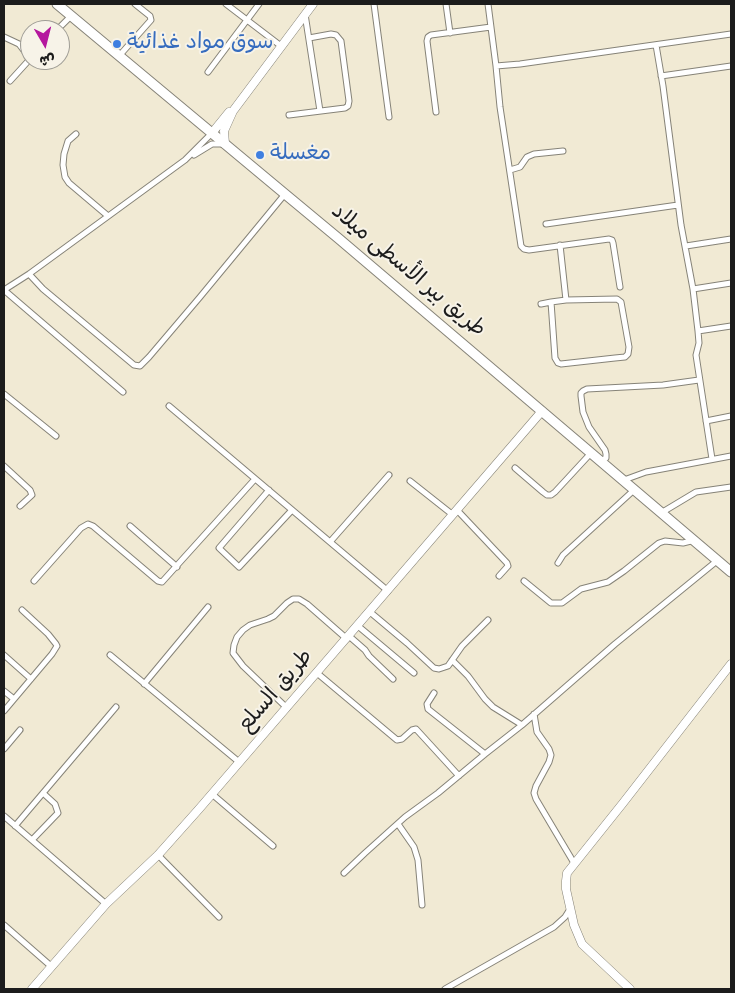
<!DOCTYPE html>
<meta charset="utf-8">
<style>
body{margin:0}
#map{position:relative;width:735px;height:993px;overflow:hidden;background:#f1ead4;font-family:"Indie Flower","Playpen Sans Arabic",sans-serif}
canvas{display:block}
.frame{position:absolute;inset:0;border:5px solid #1c1c1c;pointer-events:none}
.north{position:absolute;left:20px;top:20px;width:50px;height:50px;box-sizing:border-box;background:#f7f3e8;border:1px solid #9f9d96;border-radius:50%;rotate:172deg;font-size:14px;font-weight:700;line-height:20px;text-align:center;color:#1c1c1c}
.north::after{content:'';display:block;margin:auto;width:18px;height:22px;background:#b5179e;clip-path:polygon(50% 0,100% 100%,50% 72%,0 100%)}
</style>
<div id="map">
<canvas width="735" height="993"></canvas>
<div class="frame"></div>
<div class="north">ش</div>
</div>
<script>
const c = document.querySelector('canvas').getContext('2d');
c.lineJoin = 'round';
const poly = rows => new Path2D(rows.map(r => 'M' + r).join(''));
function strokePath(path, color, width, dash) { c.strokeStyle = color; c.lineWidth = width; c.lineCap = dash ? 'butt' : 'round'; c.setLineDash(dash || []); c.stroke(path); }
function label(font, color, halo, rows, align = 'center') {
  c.font = font + ' "Indie Flower","Playpen Sans Arabic",sans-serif'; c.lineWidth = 4; c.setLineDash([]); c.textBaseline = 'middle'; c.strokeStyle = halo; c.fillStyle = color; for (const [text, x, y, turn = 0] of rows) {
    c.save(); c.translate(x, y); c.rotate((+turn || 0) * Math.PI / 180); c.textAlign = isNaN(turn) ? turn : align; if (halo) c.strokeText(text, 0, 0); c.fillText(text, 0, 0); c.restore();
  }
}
const street = poly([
 [226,4,281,46],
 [374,4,389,117],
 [446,4,450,33],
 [488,4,496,66,500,107,521,246,524,249,529,250,609,239,612,240,613,243,620,287],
 [305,14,320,111],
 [57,30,71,16],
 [4,37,19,44,25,52],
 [656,45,663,86,681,225,693,289,698,331,699,343,696,355,712,459],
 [119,56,151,20,150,16,135,4],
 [496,66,520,64,731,34],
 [208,72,259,4],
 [661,76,731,66],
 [10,81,30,59],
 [436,112,427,41,428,37,431,35,491,27],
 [289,115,345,108,348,106,349,101,341,41,336,35,331,34,309,38],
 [76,134,68,141,64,154,63,165,65,177,69,183,108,216],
 [194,155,212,144,222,144],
 [510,170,520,167,527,157,534,154,563,151],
 [546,224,678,205],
 [560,245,566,300],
 [686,246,731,239],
 [29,274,43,289,134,365,140,366,149,357,200,297,285,194],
 [693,289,731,283],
 [4,290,29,274,185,160,212,133],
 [4,290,123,392],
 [541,304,551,302,566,300,617,299,621,302,629,347,628,354,625,357,615,358,561,364,558,363,555,358,551,302],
 [698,331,731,326],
 [4,394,56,436],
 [169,406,388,591],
 [706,421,731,416],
 [601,461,606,458,606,454,605,450,589,427,583,412,581,396,581,393,583,391,587,389,663,385,699,380],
 [4,466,30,490,32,495,20,506],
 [515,468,543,492,547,495,551,495,555,492,591,453],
 [624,480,646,472,731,456],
 [410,481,453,515],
 [269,490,219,548,239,567,292,510],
 [457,510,507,563,508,566,499,576],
 [661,513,696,492,731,487],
 [130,526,177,567],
 [330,542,389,475],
 [558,563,563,555,634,490],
 [34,581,81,528,88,524,93,526,158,581,162,582,255,479],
 [524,581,551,603,562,603,581,589,608,582,624,571,659,543,665,541,683,543,695,540],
 [370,612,407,643,434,668,439,669,448,666,462,646,488,620],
 [358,626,414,673],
 [349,636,365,650,369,656,393,679],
 [4,655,31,679],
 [110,655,239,762],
 [452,660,468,676,485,699,493,707,522,725],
 [317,673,397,740,402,739,412,730,416,729,459,776],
 [144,684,208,607],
 [4,691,14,699],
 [434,693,427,704,428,709,485,754],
 [287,708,243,666,233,653,234,645,237,637,243,630,250,625,268,619,274,616,287,603,293,599,299,599,307,604,347,639],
 [4,711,52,654,57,646,56,644,48,634,22,610],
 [534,714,537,732,549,749,551,755,549,762,536,786,534,793,536,799,574,863],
 [4,749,20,730],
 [212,794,273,846],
 [4,816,106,904],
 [398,824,414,847,418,860,422,905],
 [15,826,116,707],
 [32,840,58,813,55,804,43,793],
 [158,855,219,917],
 [344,873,365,853,405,817,438,793,485,754,522,725,615,644,718,560],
 [4,925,52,967],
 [445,989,554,927,565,917,570,909]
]);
const secondary = poly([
 [212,133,229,112],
 [225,144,224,131,233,111,313,4],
 [32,989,106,904,158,855,199,809,542,411],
 [630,989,582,944,574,925,566,889,566,881,567,873,623,803,731,664]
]);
const primary = poly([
 [57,4,285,194,338,238,731,572]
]);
const markers = [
 [117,44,5,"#3f7fe0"],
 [260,155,5,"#3f7fe0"]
];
const shopNames = [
 ["سوق مواد غذائية",127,44],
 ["مغسلة",270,155]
];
const streetNames = [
 ["طريق بير الأسطى ميلاد",407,272,40],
 ["طريق السلع",277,692,-49]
];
strokePath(street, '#868378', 7);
strokePath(secondary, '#868378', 9);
strokePath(primary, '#868378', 11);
strokePath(street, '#fff', 5);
strokePath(secondary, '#fff', 8);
strokePath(primary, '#fff', 9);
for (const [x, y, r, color] of markers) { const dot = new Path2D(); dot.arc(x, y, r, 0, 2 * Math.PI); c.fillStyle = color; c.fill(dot); strokePath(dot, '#f7f3e8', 2); }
label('22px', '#366cbe', '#f7f3e8', shopNames, 'left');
label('22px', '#1c1c1c', '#f7f3e8', streetNames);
</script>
